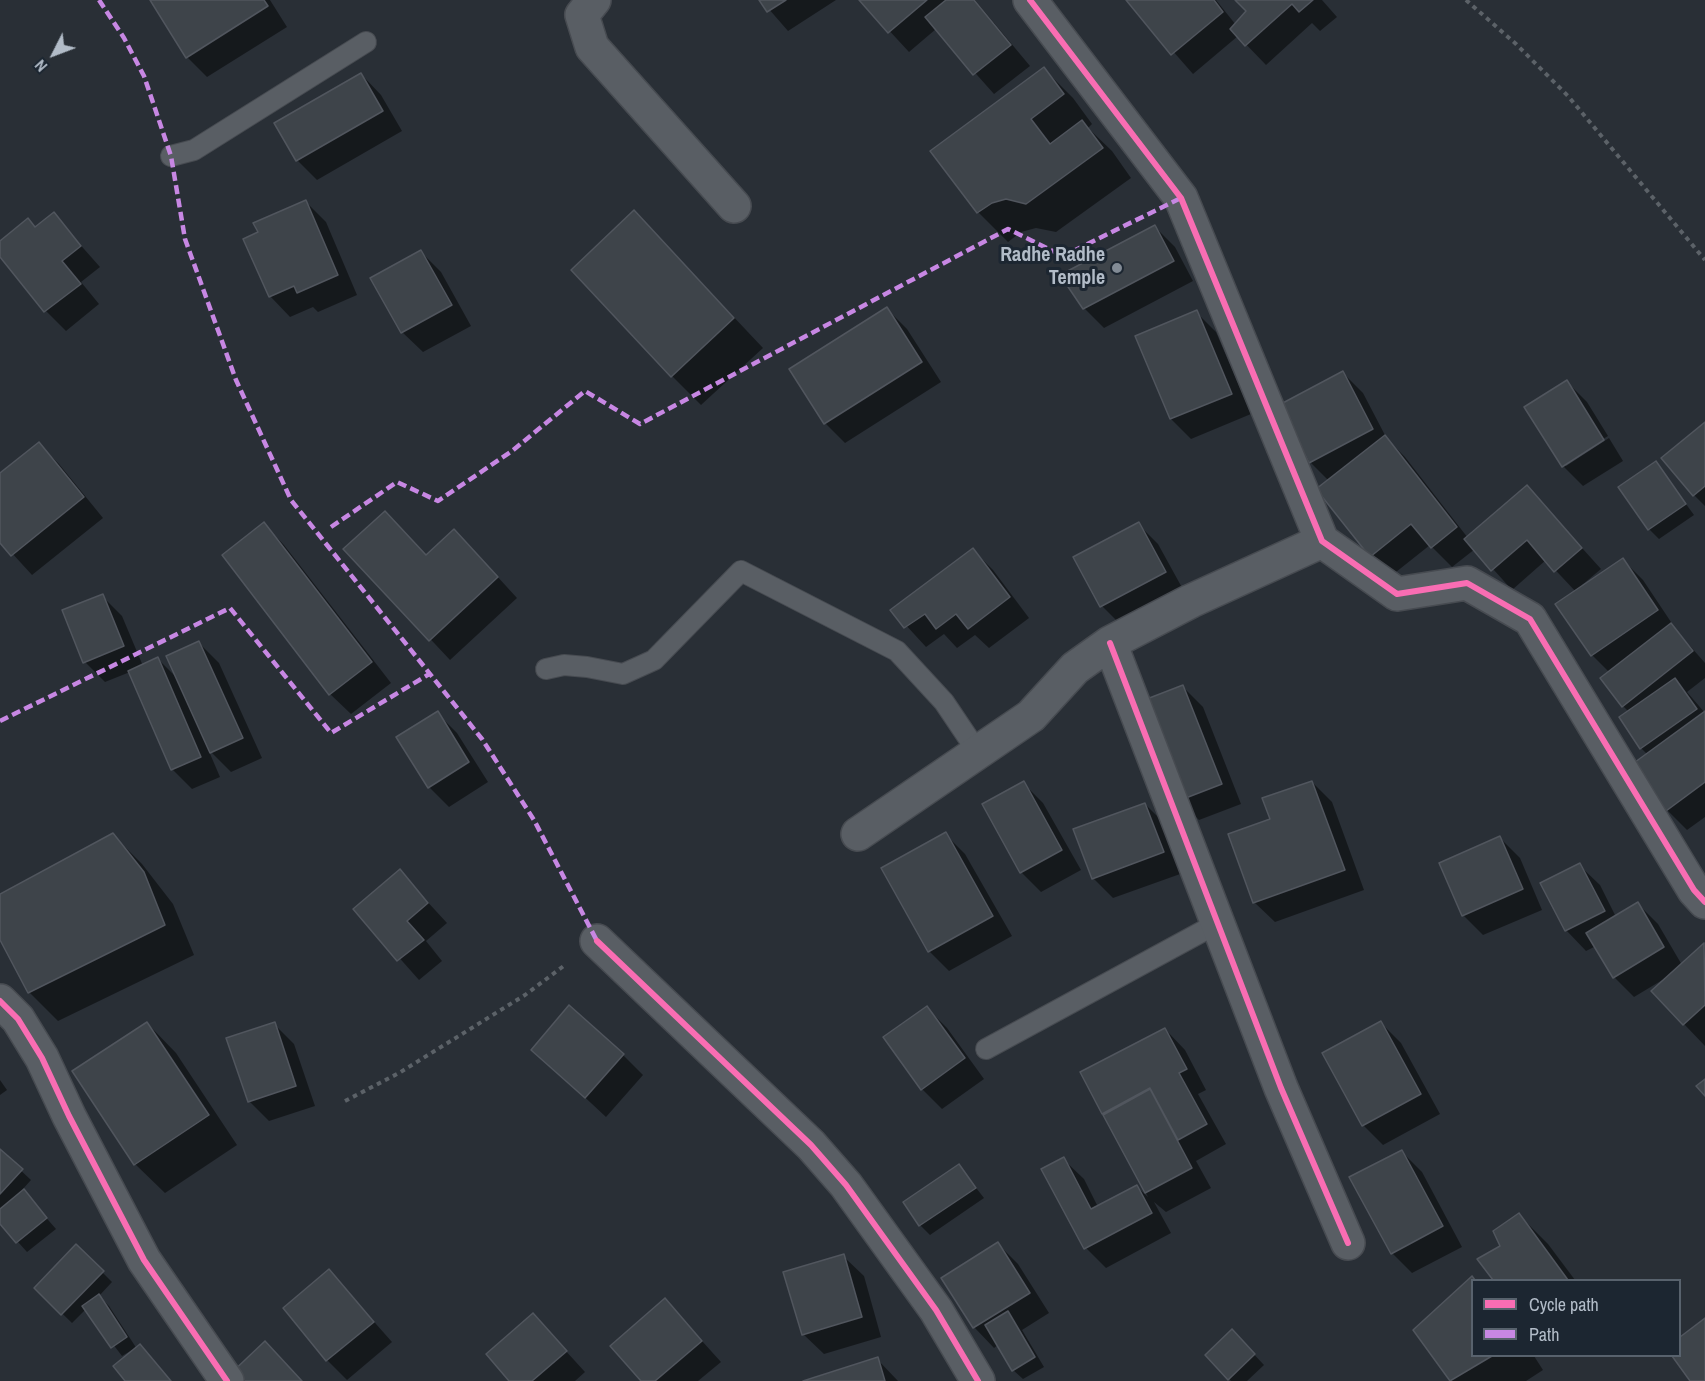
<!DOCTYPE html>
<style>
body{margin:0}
#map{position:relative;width:1705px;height:1381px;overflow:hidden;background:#292f36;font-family:"Archivo Narrow",sans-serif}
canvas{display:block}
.legend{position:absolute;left:1471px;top:1279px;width:210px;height:78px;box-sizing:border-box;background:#1c2631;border:2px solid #58626d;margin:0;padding:8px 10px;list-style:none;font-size:18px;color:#b2bcc8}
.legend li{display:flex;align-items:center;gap:12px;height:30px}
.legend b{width:30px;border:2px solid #58626d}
.north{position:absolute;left:24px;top:24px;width:60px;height:60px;-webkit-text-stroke:4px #1c2631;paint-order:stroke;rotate:228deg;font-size:16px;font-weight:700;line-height:24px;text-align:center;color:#b2bcc8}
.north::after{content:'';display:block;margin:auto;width:21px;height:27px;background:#b2bcc8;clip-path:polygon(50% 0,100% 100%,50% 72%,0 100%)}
</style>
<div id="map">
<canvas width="1705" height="1381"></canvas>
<ul class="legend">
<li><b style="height:8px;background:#f96db3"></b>Cycle path</li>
<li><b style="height:8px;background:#c787e3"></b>Path</li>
</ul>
<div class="north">N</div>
</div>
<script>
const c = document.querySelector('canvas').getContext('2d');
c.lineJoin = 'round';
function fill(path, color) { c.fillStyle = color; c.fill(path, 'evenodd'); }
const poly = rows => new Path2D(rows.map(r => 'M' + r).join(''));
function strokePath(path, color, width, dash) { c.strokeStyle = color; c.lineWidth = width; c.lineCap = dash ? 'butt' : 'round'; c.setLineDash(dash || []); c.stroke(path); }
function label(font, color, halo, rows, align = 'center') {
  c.font = font + ' "Archivo Narrow",sans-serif'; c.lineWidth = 6; c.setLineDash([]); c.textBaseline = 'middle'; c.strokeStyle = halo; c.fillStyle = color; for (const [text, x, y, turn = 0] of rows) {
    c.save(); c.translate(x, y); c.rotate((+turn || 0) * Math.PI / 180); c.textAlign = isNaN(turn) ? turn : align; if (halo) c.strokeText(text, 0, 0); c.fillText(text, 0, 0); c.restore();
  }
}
const shadow = poly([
 [151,0,270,0,287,27,207,77,187,57],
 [761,0,836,0,788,31],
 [861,0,975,0,1030,66,994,94,936,29,909,52],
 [1128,0,1216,0,1236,25,1248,11,1237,0,1322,0,1337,17,1320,31,1312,23,1266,65,1238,36,1193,74],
 [1044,69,1073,98,1092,124,1088,128,1112,151,1131,178,1056,232,1036,228,1021,232,1008,242,978,212,932,151],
 [361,74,381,95,402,131,317,180,297,160],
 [306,202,326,222,357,295,318,312,313,307,290,317,270,296,260,233],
 [53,214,100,267,81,282,99,304,66,331,46,311,0,255,0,243,36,228],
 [1155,227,1175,247,1193,281,1104,328,1084,308],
 [663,242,763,348,701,405,672,376],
 [421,252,441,272,471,326,423,352,402,332,372,279],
 [887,309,907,329,941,382,845,443,825,423],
 [1196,312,1216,332,1251,414,1191,439,1171,419,1137,337],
 [1343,373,1363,393,1387,439,1405,457,1468,538,1527,487,1601,569,1582,585,1584,587,1623,560,1643,580,1677,631,1705,663,1705,678,1687,692,1705,713,1705,817,1687,830,1667,810,1648,755,1641,748,1629,712,1623,706,1610,673,1592,655,1576,592,1546,560,1512,590,1475,549,1452,567,1430,545,1391,576,1371,556,1329,481,1310,462],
 [1567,382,1587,402,1608,436,1566,462,1566,466,1609,438,1623,461,1583,486,1563,466],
 [1705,424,1705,506,1694,495],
 [39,444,59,464,103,518,32,575,0,540,0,475],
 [1656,463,1694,515,1659,539,1649,529],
 [264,524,284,545,391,683,351,714,330,694,224,555],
 [1138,524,1158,544,1185,593,1122,626,1102,606,1075,558],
 [346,549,426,557,474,551,517,598,450,660],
 [973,550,993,570,1029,618,989,648,975,635,957,648,944,634,926,647,892,610],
 [102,596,122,616,143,666,158,659,178,679,199,643,219,663,262,758,231,772,208,749,220,777,192,789,172,769,130,672,105,682,85,662],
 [1183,687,1203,707,1241,804,1199,820,1179,800],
 [437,713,457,733,488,782,449,807,429,787],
 [1312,782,1332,802,1364,890,1275,922,1254,902],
 [1023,783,1043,803,1081,870,1041,892,1021,872],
 [1145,804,1165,824,1183,873,1113,898,1093,878],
 [945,834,965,854,1012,936,949,971,929,951],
 [113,835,142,864,173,904,194,955,58,1021,29,992,0,938,0,896],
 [1500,838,1520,858,1542,910,1483,935,1463,915],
 [1579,865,1600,885,1616,917,1638,904,1658,924,1682,965,1705,947,1705,1046,1684,1024,1664,979,1634,997,1614,977,1596,946,1586,951,1566,930,1542,884],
 [400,872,447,923,426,941,442,961,419,980,356,909],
 [927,1008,947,1028,984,1079,942,1109,922,1089],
 [147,1023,176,1053,237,1145,165,1193,135,1164],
 [1381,1023,1401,1043,1440,1114,1383,1145,1363,1125],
 [274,1024,294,1044,315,1106,269,1121,249,1101],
 [1165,1029,1185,1050,1206,1090,1198,1094,1226,1144,1196,1161,1211,1188,1166,1212,1154,1202,1171,1233,1106,1268,1086,1248,1043,1170,1063,1159,1084,1179,1098,1207,1136,1186,1148,1197,1082,1073],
 [533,1049,623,1055,643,1075,606,1117],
 [0,1080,7,1090,0,1095],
 [0,1151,31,1180,22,1190,56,1229,27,1252,0,1222],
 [1402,1152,1422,1172,1462,1247,1412,1273,1392,1253],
 [959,1166,984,1198,930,1235,920,1225],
 [1519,1215,1548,1244,1575,1280,1495,1280,1479,1260,1502,1246],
 [998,1244,1018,1264,1049,1313,1022,1330,1044,1367,1023,1379,1013,1370,998,1345,994,1348,974,1327,943,1279],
 [76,1246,112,1282,99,1296,109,1306,137,1349,140,1346,171,1381,127,1381,132,1350,122,1356,86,1309,72,1323,36,1288],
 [843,1256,864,1276,881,1337,824,1354,803,1334],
 [329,1271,392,1342,347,1380,327,1360],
 [1472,1278,1475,1280,1472,1280,1472,1356,1534,1356,1543,1370,1526,1381,1452,1381,1415,1330],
 [665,1300,721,1362,698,1381,643,1381],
 [533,1315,585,1372,575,1381,511,1381],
 [1232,1331,1264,1365,1247,1381,1231,1381,1207,1355],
 [877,1359,898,1381,808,1381]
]);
const building = poly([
 [150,0,264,0,268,6,186,58,150,0],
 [759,0,786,0,767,12,759,0],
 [859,0,927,0,888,33,859,0],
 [946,0,974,0,1011,45,973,75,925,17,946,0],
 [1126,0,1214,0,1223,12,1171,55,1126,0],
 [1235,0,1313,0,1299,12,1292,4,1245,46,1230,29,1246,11,1235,0],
 [1044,67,1064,94,1031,119,1050,144,1082,120,1103,148,1026,204,1006,199,992,203,977,213,930,151,1044,67],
 [361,73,383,111,296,161,274,123,361,73],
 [306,200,338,275,297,293,294,286,269,297,243,239,258,232,253,223,306,200],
 [634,210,734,318,671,377,571,270,634,210],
 [54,212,81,246,62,261,81,284,44,312,0,257,0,241,28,218,35,227,54,212],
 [1155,225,1174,261,1083,309,1060,275,1155,225],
 [421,250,452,305,401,333,370,278,421,250],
 [887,307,922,362,824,424,789,369,887,307],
 [1197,310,1232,394,1170,419,1135,336,1197,310],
 [1343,371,1373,429,1309,463,1279,405,1343,371],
 [1567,380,1604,440,1562,467,1524,407,1567,380],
 [1705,422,1705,486,1693,496,1661,458,1705,422],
 [1385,435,1457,527,1431,548,1411,524,1370,557,1316,489,1385,435],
 [39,442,84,497,11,556,0,543,0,473,39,442],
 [1656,461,1686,504,1648,530,1618,487,1656,461],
 [1527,485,1582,548,1554,572,1527,540,1491,571,1464,539,1527,485],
 [385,511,426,555,454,529,498,577,429,641,343,549,385,511],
 [264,522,372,662,329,695,222,555,264,522],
 [1139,522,1166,572,1100,607,1073,557,1139,522],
 [973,548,1010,597,968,629,956,614,936,629,925,614,904,628,890,610,973,548],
 [1623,558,1658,610,1591,656,1555,604,1623,558],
 [103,594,124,646,83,663,62,610,103,594],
 [1671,623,1693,651,1622,707,1600,678,1671,623],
 [199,641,243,738,210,753,166,656,199,641],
 [158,657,201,757,171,770,128,671,158,657],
 [1675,678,1697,709,1640,749,1619,717,1675,678],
 [1183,685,1222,784,1178,801,1139,702,1183,685],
 [438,711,469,762,428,788,396,737,438,711],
 [1705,711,1705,782,1666,811,1631,765,1705,711],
 [1024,781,1062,850,1020,873,982,804,1024,781],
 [1312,781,1345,870,1253,903,1228,834,1270,819,1262,798,1312,781],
 [1145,803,1164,852,1092,879,1073,829,1145,803],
 [946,832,993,916,928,952,881,868,946,832],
 [113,833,144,872,165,925,28,993,0,940,0,894,113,833],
 [1500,836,1523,889,1462,916,1439,863,1500,836],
 [1580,863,1605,911,1565,931,1540,883,1580,863],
 [400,869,428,903,407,921,424,940,397,961,353,909,400,869],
 [1638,902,1664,947,1613,978,1586,933,1638,902],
 [1704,943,1705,1005,1683,1025,1651,991,1704,943],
 [569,1005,624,1054,585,1098,531,1050,569,1005],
 [927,1006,965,1058,921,1090,883,1037,927,1006],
 [1381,1021,1421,1094,1362,1126,1322,1053,1381,1021],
 [147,1022,209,1115,134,1165,72,1071,147,1022],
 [275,1022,296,1086,248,1102,226,1038,275,1022],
 [1165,1028,1187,1069,1179,1073,1207,1124,1178,1140,1150,1088,1102,1114,1080,1072,1165,1028],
 [1705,1079,1705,1096,1696,1086,1705,1079],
 [1150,1089,1192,1168,1145,1193,1103,1115,1150,1089],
 [0,1149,23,1169,0,1194,0,1149],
 [1402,1150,1443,1226,1391,1254,1349,1177,1402,1150],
 [1064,1157,1091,1209,1137,1185,1152,1213,1084,1249,1041,1169,1064,1157],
 [959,1164,976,1188,919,1226,903,1202,959,1164],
 [24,1189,47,1218,16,1243,0,1224,0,1209,24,1189],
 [1519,1213,1568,1280,1493,1280,1477,1259,1500,1246,1493,1231,1519,1213],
 [998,1242,1030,1293,973,1328,941,1278,998,1242],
 [76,1244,104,1271,61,1315,34,1288,76,1244],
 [844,1254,862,1317,802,1335,783,1272,844,1254],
 [329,1269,374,1322,326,1361,283,1308,329,1269],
 [1472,1276,1475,1280,1472,1280,1472,1356,1492,1356,1450,1381,1413,1330,1472,1276],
 [99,1294,127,1337,111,1348,82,1306,99,1294],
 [665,1298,702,1341,655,1381,641,1381,610,1346,665,1298],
 [1008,1311,1035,1357,1012,1371,985,1325,1008,1311],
 [533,1313,567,1351,532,1381,509,1381,486,1354,533,1313],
 [1705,1318,1705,1381,1690,1381,1672,1356,1680,1356,1680,1337,1705,1318],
 [1232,1329,1255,1354,1228,1380,1205,1355,1232,1329],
 [265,1341,302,1381,231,1381,227,1377,265,1341],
 [140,1344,171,1381,125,1381,113,1366,140,1344],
 [878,1357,885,1381,803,1381,878,1357]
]);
const path = poly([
 [1466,0,1516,44,1568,96,1705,260],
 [345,1101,399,1073,525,995,565,965]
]);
const service = poly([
 [171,156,194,150,366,42],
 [546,669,564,665,587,667,623,674,654,660,741,571,897,651,944,702,979,754],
 [986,1049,1218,923]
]);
const minor = poly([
 [594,0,582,15,592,47,734,206],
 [1030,0,1181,198,1322,541,1397,594,1467,583,1530,619,1694,890,1705,902],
 [1110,643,1281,1088,1348,1243],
 [858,834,1031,716,1075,668,1110,643,1191,601,1322,541],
 [597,941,811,1145,846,1185,936,1310,978,1381],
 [0,1001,18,1019,42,1058,69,1116,144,1260,227,1381]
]);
const quiet = poly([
 [99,0,124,38,144,76,171,156,185,239,236,380,291,500,482,739,534,820,597,941],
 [331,527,397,482,438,501,512,451,585,391,640,424,1008,229,1063,256,1181,198],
 [0,721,230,608,331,733,431,673]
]);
const cycleway = poly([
 [1030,0,1181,198,1322,541,1397,594,1467,583,1530,619,1694,890,1705,902],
 [1110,643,1281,1088,1348,1243],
 [597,941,811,1145,846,1185,936,1310,978,1381],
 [0,1001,18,1019,42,1058,69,1116,144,1260,227,1381]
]);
const markers = [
 [1117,268,6,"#828b95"]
];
const poiNames = [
 ["Radhe Radhe",1105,256],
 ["Temple",1105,279]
];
fill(shadow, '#0007');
fill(building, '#3e444a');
strokePath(building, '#51565e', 1.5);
strokePath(service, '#474b51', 22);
strokePath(minor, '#474b51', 36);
strokePath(path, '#5c6268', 4, [4.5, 4.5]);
strokePath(service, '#595e64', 20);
strokePath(minor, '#595e64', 33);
strokePath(quiet, '#c787e3', 4.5, [9, 4.5]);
strokePath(cycleway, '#f96db3', 6);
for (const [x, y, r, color] of markers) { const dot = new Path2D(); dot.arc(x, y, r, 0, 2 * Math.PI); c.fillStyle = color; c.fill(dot); strokePath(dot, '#1c2631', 2); }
label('bold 20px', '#b2bcc8', '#1c2631', poiNames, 'right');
</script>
